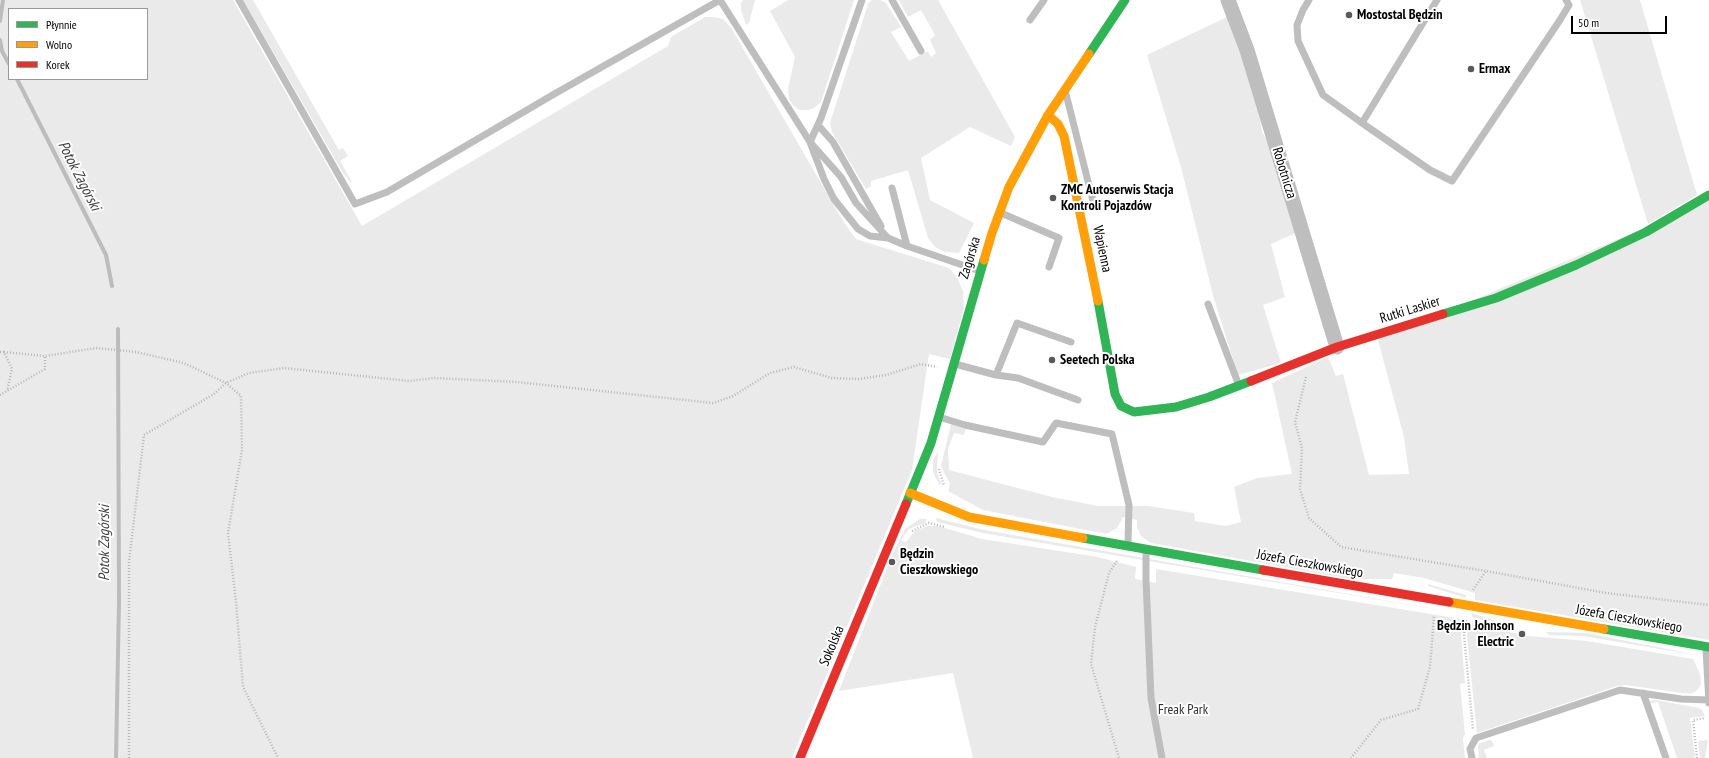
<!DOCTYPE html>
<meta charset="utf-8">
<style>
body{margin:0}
#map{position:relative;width:1709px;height:758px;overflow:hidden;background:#fff;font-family:"PT Sans Narrow",sans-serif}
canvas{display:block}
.legend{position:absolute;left:8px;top:8px;width:140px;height:72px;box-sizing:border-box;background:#fff;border:1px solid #999;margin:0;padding:5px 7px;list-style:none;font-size:12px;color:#000}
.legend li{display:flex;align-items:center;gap:8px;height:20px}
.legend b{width:20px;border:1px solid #999}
.scale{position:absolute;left:1571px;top:16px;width:96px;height:18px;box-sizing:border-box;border:2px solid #000;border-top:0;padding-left:5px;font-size:12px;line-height:14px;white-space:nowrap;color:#000;-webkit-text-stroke:3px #fff;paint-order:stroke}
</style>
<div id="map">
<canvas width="1709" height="758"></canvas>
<ul class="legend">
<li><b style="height:5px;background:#30b455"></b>Płynnie</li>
<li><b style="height:5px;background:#ff9f0a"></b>Wolno</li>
<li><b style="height:5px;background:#e5322d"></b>Korek</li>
</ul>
<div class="scale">50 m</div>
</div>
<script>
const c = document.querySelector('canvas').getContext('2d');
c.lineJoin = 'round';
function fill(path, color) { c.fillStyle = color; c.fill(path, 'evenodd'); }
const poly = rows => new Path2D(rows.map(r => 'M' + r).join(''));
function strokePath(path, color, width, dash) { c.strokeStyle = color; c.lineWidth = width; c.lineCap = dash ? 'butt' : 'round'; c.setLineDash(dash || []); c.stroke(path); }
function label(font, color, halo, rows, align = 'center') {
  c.font = font + ' "PT Sans Narrow",sans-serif'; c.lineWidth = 4; c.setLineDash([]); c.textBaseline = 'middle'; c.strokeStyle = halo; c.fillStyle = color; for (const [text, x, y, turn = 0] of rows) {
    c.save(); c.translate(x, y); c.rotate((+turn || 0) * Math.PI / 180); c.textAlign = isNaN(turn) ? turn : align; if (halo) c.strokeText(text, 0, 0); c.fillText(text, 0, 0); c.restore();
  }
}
const green = poly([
 [0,0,233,0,362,226,668,46,671,37,705,17,714,17,723,19,730,26,843,221,856,239,949,268,957,277,963,291,964,308,950,359,929,354,912,470,792,758,0,758],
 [9,9,147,9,147,79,9,79],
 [243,0,253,0,339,150,343,148,348,156,340,161,352,182,351,183,343,173],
 [743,0,755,0,749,23,746,25,741,10,741,3],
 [788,0,854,0,821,102,814,108,808,110,799,110,793,105,789,99,788,89,795,57,770,11],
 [872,0,880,0,886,3,901,27,891,32,909,61,928,51,931,57,936,53,930,40,935,35,921,10,908,17,899,0,938,0,1015,137,1011,146,970,127,921,158,930,200,974,223,959,253,945,252,935,247,928,238,908,170,871,181,871,186,866,189,832,132,830,123,868,4],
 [1580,0,1640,0,1697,195,1648,224],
 [1227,17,1234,27,1259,108,1262,132,1266,139,1271,143,1298,232,1271,244,1285,297,1263,305,1281,363,1238,375,1214,299,1181,167,1147,55],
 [1709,201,1709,640,1475,600,1475,593,1424,578,1394,573,1392,579,1351,579,1151,543,1141,536,1137,527,1137,520,1123,517,1117,528,1106,534,983,510,948,491,950,484,941,466,951,424,966,429,964,435,954,433,948,449,949,470,1052,497,1098,506,1148,506,1194,513,1195,521,1225,526,1241,522,1234,487,1257,478,1292,474,1272,383,1328,357,1336,376,1343,374,1369,475,1409,474,1404,437,1378,340],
 [938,451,937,473,941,483,940,486,933,472,933,460],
 [936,518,984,530,1463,614,983,533,937,522],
 [920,519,927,519,925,523,909,529,901,540,906,542,915,531,927,526,938,526,982,539,1098,557,1136,567,1135,579,1146,581,1156,583,1156,569,1461,619,1463,623,1461,636,1465,683,1460,684,1465,734,1463,738,1465,758,973,758,953,673,839,691,892,555,905,529],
 [1428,584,1466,595,1466,598,1428,586],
 [1472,613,1508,625,1505,627,1472,617],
 [1473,621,1509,632,1528,636,1587,641,1693,659,1700,674,1701,684,1699,688,1695,692,1690,694,1625,685,1617,686,1477,733,1467,636,1469,624],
 [1546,632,1587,633,1687,653,1689,654,1583,636,1549,635],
 [1656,700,1699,708,1702,710,1705,716,1690,718,1695,758,1677,758,1658,702,1649,704,1650,701],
 [1489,740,1492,741,1494,746,1484,750,1487,758,1479,758,1478,744],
 [1708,740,1705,758,1700,758,1698,741]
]);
const stream = poly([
 [0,21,3,0],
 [0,40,2,51,9,64],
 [17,79,106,255,112,286],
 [116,758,119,601,118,329]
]);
const path = poly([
 [0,352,4,352,12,369,7,391],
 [4,352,45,356,96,348,136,352,184,363,226,383,241,396,242,450,228,533,236,602,243,687,278,758],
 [1306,377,1295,422,1302,448,1300,489,1309,518,1341,547,1486,571],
 [0,395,45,369,45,356],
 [939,469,944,486],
 [912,531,929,523,945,527],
 [1117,561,1109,573,1095,627,1091,664,1119,758],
 [1473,590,1486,571,1606,593,1709,605],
 [1466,620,1464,634,1473,730],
 [129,758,129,562,144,435,214,394,226,383,249,373,284,368,409,381,434,378,517,382,713,403,733,396,770,373,794,367,832,378,859,379,886,375,921,364,937,367],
 [1351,758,1381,720,1418,709,1430,667,1434,616],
 [1697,758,1693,720,1705,718]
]);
const lane = poly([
 [239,0,355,204,387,192,556,93,720,0],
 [720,0,810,142,841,177,856,203,888,238],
 [862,0,821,118,810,142,824,179,834,199,858,229,870,236,888,238,907,246,980,271],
 [892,0,921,51],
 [1309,0,1303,10,1297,25,1298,41,1323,95,1362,123],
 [1437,0,1362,123,1430,170,1452,181,1560,20,1569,5,1566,0],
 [1030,20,1044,0],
 [1066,94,1093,201],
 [818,125,833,142,881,226],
 [892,188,907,246],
 [1001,213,1059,238,1049,267],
 [1208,304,1238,383],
 [955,364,996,375,1018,378,1078,400],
 [996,375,1017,323,1071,342],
 [939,417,965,425,1043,442,1056,423,1112,434,1129,505,1128,544],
 [1146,552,1146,580,1151,698,1162,758],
 [1706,649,1709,703],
 [1643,693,1666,758],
 [1472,758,1470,749,1476,738,1620,690,1681,699,1709,700]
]);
const street = poly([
 [1228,0,1247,50,1337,347]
]);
const fast = poly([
 [1089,54,1125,0],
 [1098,301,1115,394,1121,406,1134,412,1176,407,1209,397,1251,381],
 [1443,314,1496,298,1576,265,1646,232,1709,195],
 [906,504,931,443,984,260],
 [1083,538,1263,570],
 [1604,629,1709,647]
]);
const slow = poly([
 [1048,115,1058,124,1064,136,1098,301],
 [984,260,992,233,1009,187,1048,115,1089,54],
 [910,493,969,517,1083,538],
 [1449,602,1604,629]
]);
const jam = poly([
 [1251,381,1337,347,1443,314],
 [1263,570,1449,602],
 [800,758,906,504]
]);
const markers = [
 [1349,15,4,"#595959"],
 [1471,69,4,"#595959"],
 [1053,198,4,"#595959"],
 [1052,360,4,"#595959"],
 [892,562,4,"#595959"],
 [1522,634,4,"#595959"]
];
const poiNames = [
 ["Mostostal Będzin",1357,15],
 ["Ermax",1479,69],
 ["ZMC Autoserwis Stacja",1061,190],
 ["Kontroli Pojazdów",1061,206],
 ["Seetech Polska",1060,360],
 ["Będzin",900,554],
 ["Cieszkowskiego",900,570],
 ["Będzin Johnson",1514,626,"right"],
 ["Electric",1514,642,"right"]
];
const streetNames = [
 ["Robotnicza",1284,173,73],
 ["Wapienna",1102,249,78],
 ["Zagórska",970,258,-73],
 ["Rutki Laskier",1410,310,-17],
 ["Józefa Cieszkowskiego",1310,564,10],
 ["Józefa Cieszkowskiego",1629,619,10],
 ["Sokolska",832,646,-67]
];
const parkNames = [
 ["Freak Park",1183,710]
];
const waterNames = [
 ["Potok Zagórski",79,176,63],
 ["Potok Zagórski",105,543,-90]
];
fill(green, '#eaeaea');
strokePath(stream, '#bcbcbc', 4);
strokePath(path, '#b8b8b8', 2.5, [1, 2]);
strokePath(lane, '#bebebe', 7);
strokePath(street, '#bebebe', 15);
strokePath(fast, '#30b455', 9);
strokePath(slow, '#ff9f0a', 9);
strokePath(jam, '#e5322d', 9);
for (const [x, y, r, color] of markers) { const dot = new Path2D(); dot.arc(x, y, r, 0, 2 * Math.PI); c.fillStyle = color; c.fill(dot); strokePath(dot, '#fff', 1.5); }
label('bold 14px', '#000', '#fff', poiNames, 'left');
label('14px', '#000', '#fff', streetNames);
label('14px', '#303030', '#fff', parkNames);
label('italic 15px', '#414141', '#fff', waterNames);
</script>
